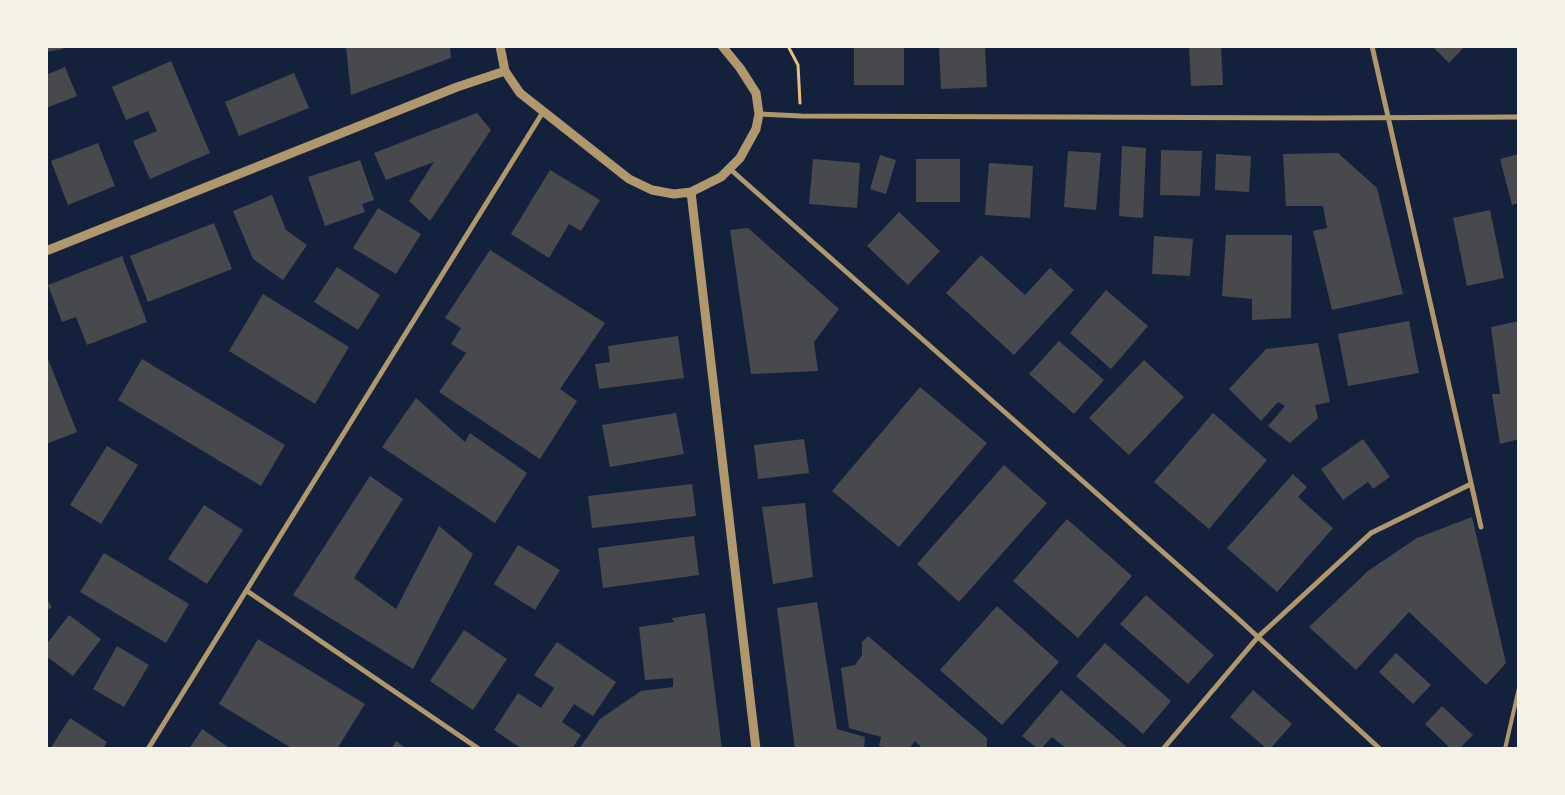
<!DOCTYPE html>
<style>
body{margin:0}
#map{position:relative;width:1565px;height:795px;overflow:hidden;background:#14213d;font-family:"PT Serif",serif}
canvas{display:block}
.frame{position:absolute;inset:0;border:48px solid #f6f1e7;pointer-events:none}
</style>
<div id="map">
<canvas width="1565" height="795"></canvas>
<div class="frame"></div>
</div>
<script>
const c = document.querySelector('canvas').getContext('2d');
c.lineJoin = 'round';
function fill(path, color) { c.fillStyle = color; c.fill(path, 'evenodd'); }
const poly = rows => new Path2D(rows.map(r => 'M' + r).join(''));
function strokePath(path, color, width, dash) { c.strokeStyle = color; c.lineWidth = width; c.lineCap = dash ? 'butt' : 'round'; c.setLineDash(dash || []); c.stroke(path); }
const building = poly([
 [46,46,64,46,63,49,46,52],
 [346,46,450,46,451,58,351,95],
 [854,46,904,46,904,85,854,85],
 [939,46,985,46,987,87,941,89],
 [1189,46,1221,46,1223,85,1191,86],
 [1432,46,1465,46,1449,63],
 [171,61,210,153,150,179,133,141,157,131,148,111,126,120,112,87],
 [65,67,77,96,46,108,46,75],
 [294,73,309,108,239,136,225,102],
 [477,113,491,130,430,221,409,201,434,162,386,180,374,153],
 [98,143,115,186,68,205,51,161],
 [1122,146,1146,148,1143,218,1119,216],
 [1161,150,1202,151,1200,196,1160,195],
 [1068,151,1101,153,1096,210,1064,207],
 [1338,153,1377,188,1403,294,1332,310,1313,231,1327,228,1323,206,1286,206,1283,154],
 [1216,154,1251,156,1249,192,1215,190],
 [1519,154,1519,203,1512,205,1500,159],
 [880,155,896,160,886,194,870,189],
 [813,159,860,163,857,208,809,204],
 [916,159,960,159,960,202,916,202],
 [360,160,374,200,362,204,365,212,325,226,308,177],
 [989,163,1033,166,1030,218,985,215],
 [550,170,600,200,581,231,569,224,549,258,511,234],
 [272,195,286,230,307,245,283,280,253,259,233,211],
 [378,208,421,234,396,274,353,248],
 [1490,210,1504,278,1467,286,1453,218],
 [899,212,940,251,908,285,867,246],
 [214,223,232,269,148,302,130,256],
 [748,228,839,309,814,342,818,371,751,374,730,230],
 [1226,235,1292,235,1291,318,1252,320,1252,299,1222,296],
 [1154,236,1193,239,1190,276,1152,274],
 [490,250,605,323,560,389,577,401,540,459,439,392,466,353,451,344,461,328,445,318],
 [981,255,1025,295,1050,268,1074,290,1014,355,946,293],
 [122,256,147,322,87,345,76,317,62,322,48,285],
 [337,267,380,295,358,330,314,302],
 [1106,290,1148,326,1111,369,1070,333],
 [263,294,349,347,315,404,229,351],
 [1409,321,1419,373,1348,386,1338,334],
 [1519,321,1519,439,1500,444,1492,394,1500,394,1491,327],
 [678,336,684,378,599,389,595,364,610,362,608,346],
 [1059,341,1104,380,1074,414,1029,374],
 [1318,343,1330,402,1315,405,1318,418,1290,443,1268,426,1285,406,1278,402,1261,421,1229,389,1266,349],
 [46,354,77,432,46,444],
 [142,359,285,445,261,486,118,400],
 [1144,360,1184,397,1129,455,1089,418],
 [920,387,987,443,899,547,832,491],
 [416,398,465,442,470,433,527,473,495,523,382,447],
 [676,413,684,454,610,467,602,425],
 [1213,413,1267,460,1209,529,1154,482],
 [804,439,809,473,758,479,754,445],
 [1363,439,1390,477,1373,489,1368,482,1343,500,1321,469],
 [107,446,138,465,101,524,70,505],
 [1004,465,1047,503,959,602,917,564],
 [1293,474,1307,487,1298,497,1333,528,1277,592,1227,548],
 [370,476,403,499,354,578,396,609,439,526,473,554,413,669,293,595],
 [692,484,696,516,592,528,588,496],
 [805,503,813,577,773,584,762,507],
 [204,505,243,530,207,584,168,559],
 [1472,517,1506,663,1486,685,1409,612,1356,670,1309,627,1368,571,1417,538],
 [1067,519,1132,576,1078,638,1013,581],
 [694,536,699,575,603,588,598,548],
 [518,545,560,570,535,610,494,584],
 [104,553,189,604,166,643,80,592],
 [1146,595,1214,655,1188,684,1120,624],
 [46,598,52,607,46,611],
 [817,602,837,729,865,737,864,749,795,749,777,608],
 [997,606,1059,662,1002,725,940,670],
 [705,613,722,749,579,749,600,719,641,691,673,687,673,678,645,680,639,627,674,622,672,618],
 [69,615,101,639,73,676,46,656,46,645],
 [464,630,507,659,473,710,430,681],
 [868,636,987,738,987,749,923,749,915,741,909,749,890,749,879,746,881,737,849,728,841,668,855,665,862,655,862,642],
 [258,639,365,704,337,749,293,749,219,704],
 [557,642,616,682,593,716,574,704,562,722,581,735,572,749,522,749,494,730,518,693,541,708,554,688,534,675],
 [1105,643,1171,701,1143,734,1076,676],
 [117,646,149,665,124,707,93,689],
 [1396,653,1431,685,1413,704,1379,672],
 [1061,690,1129,749,1067,749,1052,737,1041,749,1038,749,1022,736],
 [1253,690,1292,724,1270,749,1267,749,1230,717],
 [1442,706,1473,735,1459,749,1451,749,1425,724],
 [70,718,107,742,103,749,50,749],
 [202,729,231,749,189,749],
 [396,741,407,749,391,749]
]);
const path = poly([
 [788,46,798,65,800,103]
]);
const service = poly([
 [1505,749,1519,688]
]);
const minor = poly([
 [1372,46,1481,527],
 [759,114,801,116,1321,118,1519,117],
 [730,169,1234,615,1380,749],
 [247,591,479,749],
 [148,749,543,112],
 [1163,749,1258,637,1371,533,1471,484]
]);
const tertiary = poly([
 [500,46,505,71,520,93,629,179,652,190,674,194,691,192,721,177,740,158,756,129,759,114,756,93,740,68,722,46],
 [691,192,756,749],
 [46,251,457,87,505,71]
]);
fill(building, '#48494c');
strokePath(path, '#e5c07b', 3);
strokePath(service, '#b1986c', 4);
strokePath(minor, '#b1986c', 5);
strokePath(tertiary, '#b1986c', 9);
</script>
